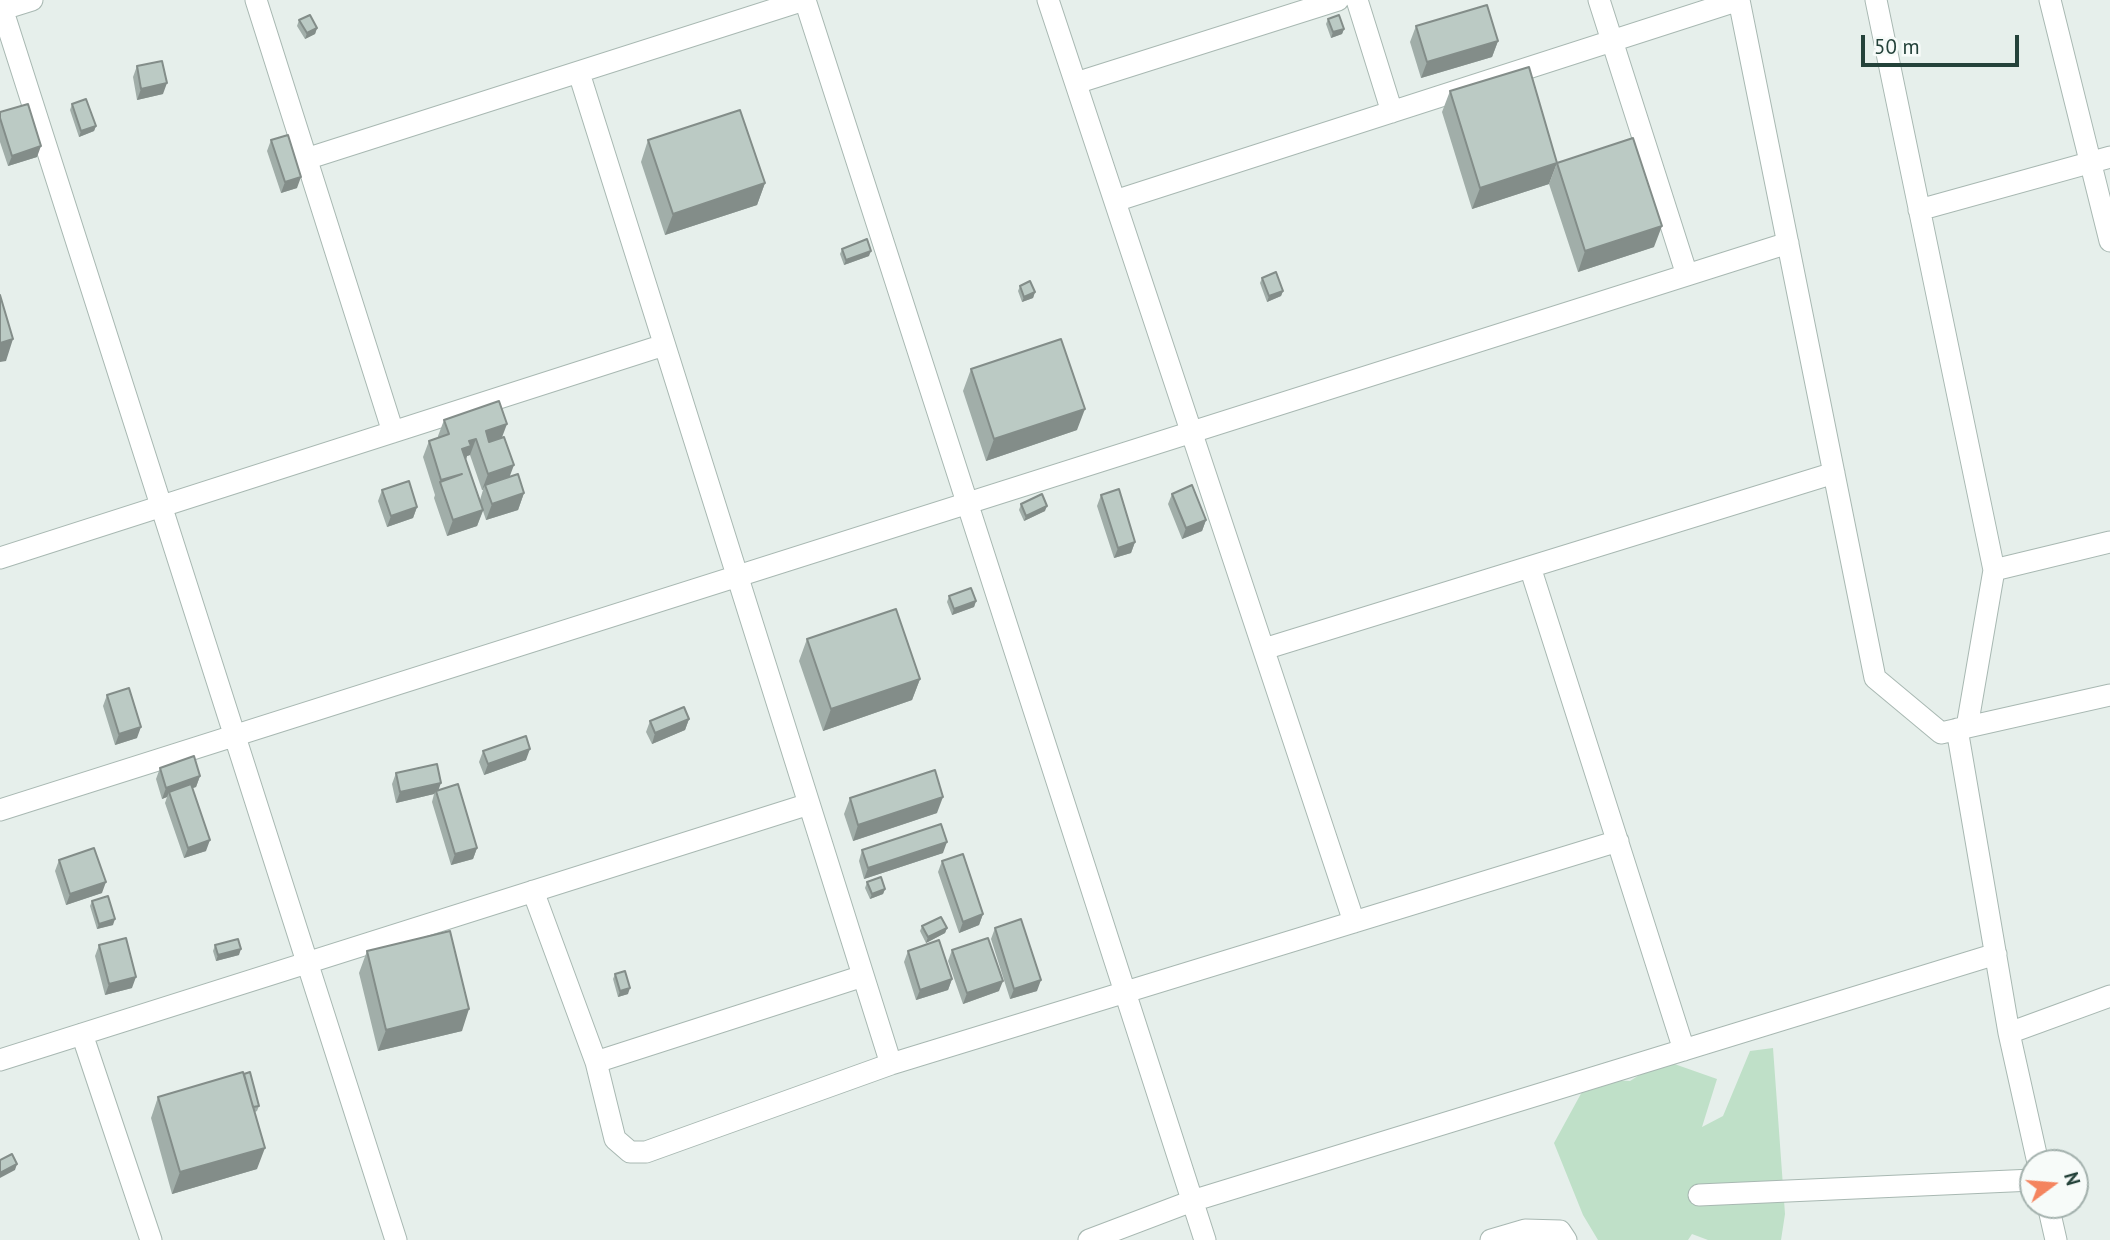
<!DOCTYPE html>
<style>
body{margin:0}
#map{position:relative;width:2110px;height:1240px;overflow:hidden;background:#e6efeb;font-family:"PT Sans",sans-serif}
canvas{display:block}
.north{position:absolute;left:2019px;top:1149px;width:70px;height:70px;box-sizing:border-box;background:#f7fbf9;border:2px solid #a3b1ad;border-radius:50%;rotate:74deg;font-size:19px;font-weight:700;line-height:28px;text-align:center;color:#24423a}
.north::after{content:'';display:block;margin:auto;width:24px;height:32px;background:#f4845f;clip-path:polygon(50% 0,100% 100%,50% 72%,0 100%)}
.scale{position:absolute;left:1861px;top:35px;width:158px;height:32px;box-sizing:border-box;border:4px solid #24423a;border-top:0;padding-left:9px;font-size:21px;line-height:24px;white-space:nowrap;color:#24423a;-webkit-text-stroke:5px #f7fbf9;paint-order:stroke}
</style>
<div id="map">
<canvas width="2110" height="1240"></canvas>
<div class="north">N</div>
<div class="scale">50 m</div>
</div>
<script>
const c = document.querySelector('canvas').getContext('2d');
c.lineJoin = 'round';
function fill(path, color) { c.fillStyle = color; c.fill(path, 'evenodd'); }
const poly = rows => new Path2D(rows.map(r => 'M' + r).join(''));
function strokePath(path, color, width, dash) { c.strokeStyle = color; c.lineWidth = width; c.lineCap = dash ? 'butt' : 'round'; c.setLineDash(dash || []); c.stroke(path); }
const green = poly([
 [1773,1048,1785,1214,1781,1240,1708,1240,1692,1234,1688,1240,1598,1240,1583,1215,1554,1143,1589,1079,1630,1081,1663,1060,1717,1079,1702,1127,1723,1116,1750,1051]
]);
const minor = poly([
 [256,0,393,432],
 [805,0,1205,1240],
 [1048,0,1354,922],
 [1357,0,1392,112],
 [1599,0,1687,275],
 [1739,0,1875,678,1941,733,2110,695],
 [1876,0,1994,570,1967,727],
 [2050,0,2110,241],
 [0,2,396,1240],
 [0,10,32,0],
 [579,73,891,1064],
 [1076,83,1338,0],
 [306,159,804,0],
 [1115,201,1739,0],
 [1919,210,2110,157],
 [0,558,664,345],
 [1530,567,1684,1050],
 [1994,570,2110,542],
 [1264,649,1834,473],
 [1957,729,2009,1033,2038,1163],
 [0,810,1788,243],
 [533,891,596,1062,615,1139,630,1152,646,1152,891,1064,1618,841],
 [2009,1033,2110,996],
 [82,1034,151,1240],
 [0,1060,809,804],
 [596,1062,863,976],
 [1699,1195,2033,1180],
 [2048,1205,2056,1240],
 [1089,1240,1192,1201,1996,954],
 [1491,1240,1525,1230,1560,1231,1566,1240]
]);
const wall = poly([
 [1328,19,1344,29,1342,34,1331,38,1326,24],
 [299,20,317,28,315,34,305,39,297,26],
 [1416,26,1498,41,1492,57,1421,78,1410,42],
 [137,66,163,94,137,100,133,77],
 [1450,91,1549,184,1472,209,1442,112],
 [72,104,96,126,94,131,79,137,70,110],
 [0,112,37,157,8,166,0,142],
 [271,140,297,188,281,193,267,151],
 [648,140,765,183,757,205,665,235,641,162],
 [1557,163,1654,247,1578,272,1549,184],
 [842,249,869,256,844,265,840,254],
 [1262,278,1283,291,1281,296,1267,302,1260,283],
 [1020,286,1035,292,1033,298,1022,302,1018,291],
 [971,369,1077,430,986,461,963,391],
 [444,420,502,437,510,476,524,493,518,510,486,520,483,511,477,526,447,536,434,498,435,495,423,457,429,441,438,438,438,436],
 [470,455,482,490,483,490,480,500,466,460,467,456],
 [382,490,417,507,413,518,387,527,378,501],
 [1172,494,1206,520,1202,531,1182,539,1168,504],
 [1101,495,1135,542,1131,553,1114,558,1097,506],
 [1021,504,1045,511,1024,521,1019,510],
 [949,596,976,601,974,607,952,615,947,602],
 [807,639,920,679,912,700,823,731,799,661],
 [107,695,137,738,115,745,103,706],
 [689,719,685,730,652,744,646,732,650,721],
 [483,751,526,760,484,775,479,762],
 [160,768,200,776,196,787,192,788,206,851,184,858,165,803,167,797,162,799,156,779],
 [396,773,438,790,477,848,473,859,451,865,432,802,434,794,396,803,392,784],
 [850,798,937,813,853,841,844,814],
 [862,850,943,853,864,879,859,861],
 [59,860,102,893,66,905,55,871],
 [942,861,983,914,979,925,959,933,938,872],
 [867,882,885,889,883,894,870,899,865,888],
 [92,901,113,925,97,929,90,906],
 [922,926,947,928,945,933,926,943,920,931],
 [995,928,1037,991,1010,999,991,939],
 [99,945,132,988,105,995,95,956],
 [215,945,239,955,216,961,213,951],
 [952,950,999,991,963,1004,948,961],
 [367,951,462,1031,378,1051,359,973],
 [908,951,952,979,948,990,916,1000,904,962],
 [615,974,628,994,618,997,613,979],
 [158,1097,259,1106,257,1111,255,1112,257,1169,172,1194,151,1118]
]);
const shadedWall = poly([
 [317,28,315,34,305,39,307,33],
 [1344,29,1342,34,1331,38,1333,32],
 [1498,41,1492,57,1421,78,1427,62],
 [167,83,163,94,137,100,141,89],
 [96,126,94,131,79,137,81,131],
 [41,146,37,157,8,166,12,156],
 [1557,163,1549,184,1472,209,1480,188],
 [301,177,297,188,281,193,285,182],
 [765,183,757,205,665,235,673,214],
 [1662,226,1654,247,1578,272,1585,251],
 [871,251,869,256,844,265,846,260],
 [1283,291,1281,296,1267,302,1269,296],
 [1035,292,1033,298,1022,302,1024,297],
 [13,339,6,361,0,362,0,343],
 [1085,409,1077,430,986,461,994,439],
 [507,424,501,440,480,448,486,431],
 [476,439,470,455,467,456,465,462,462,449,469,441],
 [514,465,508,481,485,485,482,490,488,474],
 [524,493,518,510,486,520,492,504],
 [1047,506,1045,511,1024,521,1026,516],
 [417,507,413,518,387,527,391,516],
 [483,510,477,526,447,536,453,520],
 [1206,520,1202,531,1182,539,1186,528],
 [1135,542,1131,553,1114,558,1118,548],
 [976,601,974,607,952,615,954,609],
 [920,679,912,700,823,731,831,709],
 [689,719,685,730,652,744,655,733],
 [141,727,137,738,115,745,119,734],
 [530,749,526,760,484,775,488,764],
 [200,776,196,787,170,796,169,792,167,797,162,799,166,788],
 [441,783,437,794,436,791,434,794,396,803,400,792],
 [943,797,937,813,853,841,858,825],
 [210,840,206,851,184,858,188,848],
 [947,842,943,853,864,879,868,868],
 [477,848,473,859,451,865,455,854],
 [106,882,102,893,66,905,70,894],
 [885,889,883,894,870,899,872,894],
 [983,914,979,925,959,933,963,922],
 [115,919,113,925,97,929,99,924],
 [947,928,945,933,926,943,928,937],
 [241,949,239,955,216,961,218,955],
 [136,977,132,988,105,995,109,984],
 [952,979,948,990,916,1000,920,990],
 [1041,980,1037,991,1010,999,1014,989],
 [1003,981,999,991,963,1004,967,993],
 [630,988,628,994,618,997,620,991],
 [469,1009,462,1031,378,1051,386,1030],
 [265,1148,257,1169,172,1194,180,1172],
 [17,1164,15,1170,0,1178,0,1173]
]);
const building = poly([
 [1487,5,1498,41,1427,62,1416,26,1487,5],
 [310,15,317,28,307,33,299,20,310,15],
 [1339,15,1344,29,1333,32,1328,19,1339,15],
 [162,61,167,83,141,89,137,66,162,61],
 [1529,67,1557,163,1480,188,1450,91,1529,67],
 [86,99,96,126,81,131,72,104,86,99],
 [28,104,41,146,12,156,0,118,0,112,28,104],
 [740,110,765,183,673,214,648,140,740,110],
 [288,135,301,177,285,182,271,140,288,135],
 [1633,138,1662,226,1585,251,1557,163,1633,138],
 [867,239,871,251,846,260,842,249,867,239],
 [1276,272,1283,291,1269,296,1262,278,1276,272],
 [1030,281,1035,292,1024,297,1020,286,1030,281],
 [0,295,13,339,0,343,0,295],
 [1061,339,1085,409,994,439,971,369,1061,339],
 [499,401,507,424,486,431,489,442,504,437,514,465,488,474,476,439,469,441,471,446,462,449,483,510,453,520,440,482,462,474,441,480,429,441,449,434,444,420,499,401],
 [518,474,524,493,492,504,485,485,518,474],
 [409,481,417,507,391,516,382,490,409,481],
 [1192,485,1206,520,1186,528,1172,494,1192,485],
 [1119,489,1135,542,1118,548,1101,495,1119,489],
 [1042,494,1047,506,1026,516,1021,504,1042,494],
 [971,588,976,601,954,609,949,596,971,588],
 [896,609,920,679,831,709,807,639,896,609],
 [129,688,141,727,119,734,107,695,129,688],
 [684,707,689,719,655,733,650,721,684,707],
 [526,736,530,749,488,764,483,751,526,736],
 [194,756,200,776,166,788,160,768,194,756],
 [437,764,441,783,400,792,396,773,437,764],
 [935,770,943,797,858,825,850,798,935,770],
 [191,784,210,840,188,848,169,792,191,784],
 [458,784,477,848,455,854,436,791,458,784],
 [941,824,947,842,868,868,862,850,941,824],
 [94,848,106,882,70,894,59,860,94,848],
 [963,854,983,914,963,922,942,861,963,854],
 [881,877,885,889,872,894,867,882,881,877],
 [108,896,115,919,99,924,92,901,108,896],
 [941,917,947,928,928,937,922,926,941,917],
 [1021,919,1041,980,1014,989,995,928,1021,919],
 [450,931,469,1009,386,1030,367,951,450,931],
 [126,938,136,977,109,984,99,945,126,938],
 [988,938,1003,981,967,993,952,950,988,938],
 [238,939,241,949,218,955,215,945,238,939],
 [939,940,952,979,920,990,908,951,939,940],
 [625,971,630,988,620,991,615,974,625,971],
 [243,1072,265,1148,180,1172,158,1097,243,1072],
 [250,1072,259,1106,253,1107,244,1074,250,1072],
 [12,1154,17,1164,0,1173,0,1160,12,1154]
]);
fill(green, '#bfe0c8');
strokePath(minor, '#a8b8b2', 23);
strokePath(minor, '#fff', 21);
fill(wall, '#a1aea9');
fill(shadedWall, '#838d89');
fill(building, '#bbcac4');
strokePath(building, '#838d89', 2);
</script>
